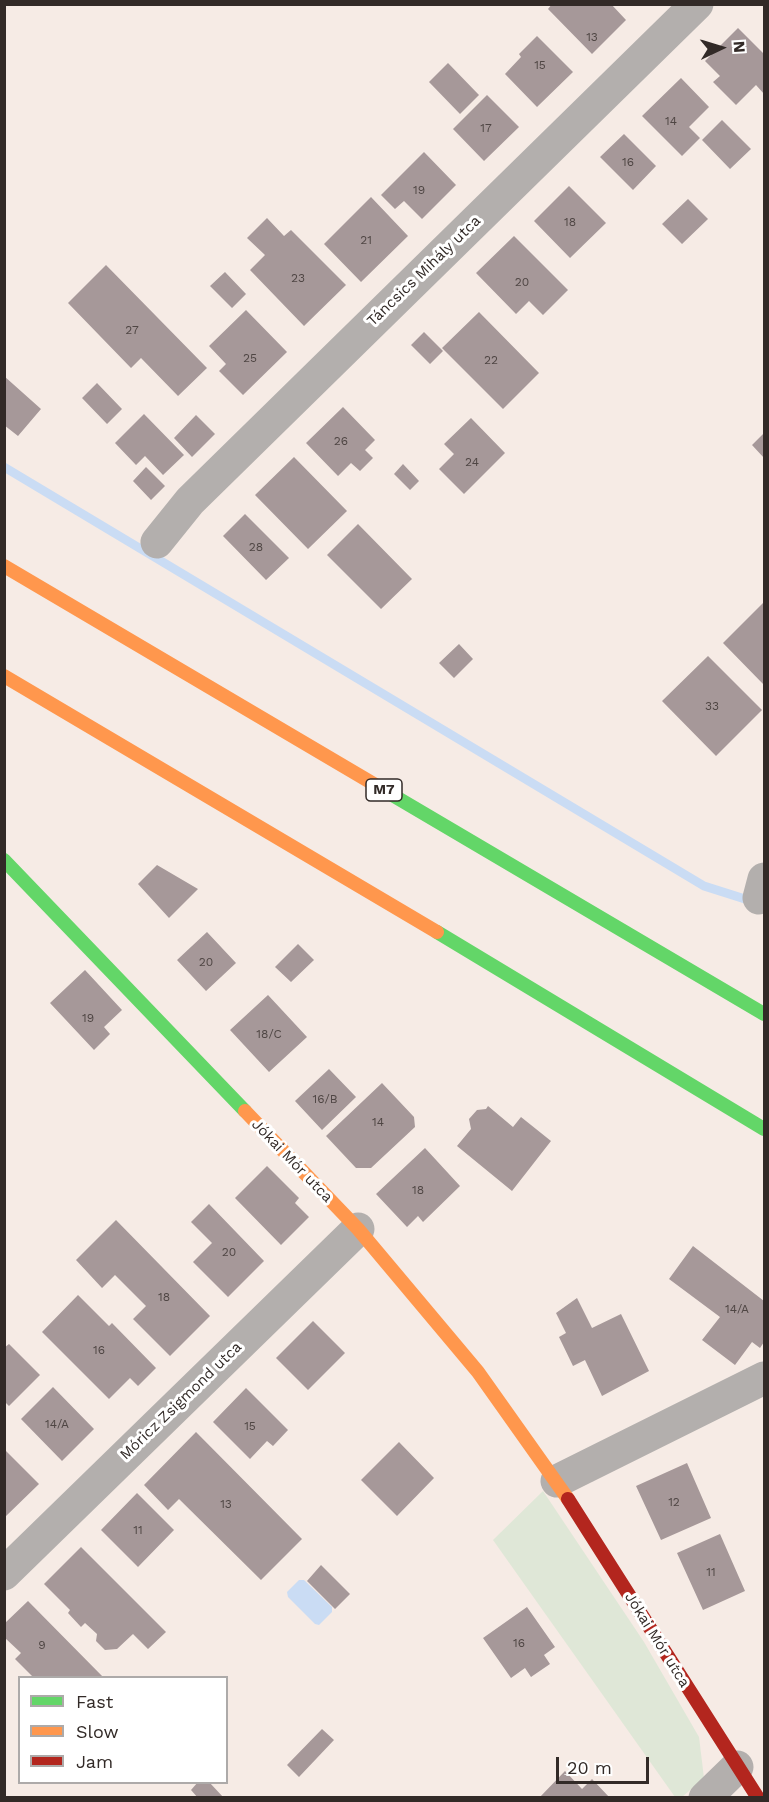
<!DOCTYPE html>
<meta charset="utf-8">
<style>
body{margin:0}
#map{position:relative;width:769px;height:1802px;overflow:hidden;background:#f6ebe5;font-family:"Work Sans",sans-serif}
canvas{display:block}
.frame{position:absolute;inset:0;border:6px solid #322a27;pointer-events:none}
.legend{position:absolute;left:18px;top:1676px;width:210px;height:108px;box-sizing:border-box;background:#fff;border:2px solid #adaaa9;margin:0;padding:8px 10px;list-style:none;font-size:18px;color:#322a27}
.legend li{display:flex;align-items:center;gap:12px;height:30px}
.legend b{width:30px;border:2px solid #adaaa9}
.north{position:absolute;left:691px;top:18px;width:60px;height:60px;-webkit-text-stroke:4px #fff;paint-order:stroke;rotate:86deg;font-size:16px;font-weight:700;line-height:24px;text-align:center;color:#322a27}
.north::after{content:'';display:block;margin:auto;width:21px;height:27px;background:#322a27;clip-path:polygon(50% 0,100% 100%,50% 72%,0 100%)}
.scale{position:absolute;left:556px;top:1757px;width:93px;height:27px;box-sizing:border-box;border:3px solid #322a27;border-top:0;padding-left:8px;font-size:18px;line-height:21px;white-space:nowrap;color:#322a27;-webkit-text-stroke:4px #fff;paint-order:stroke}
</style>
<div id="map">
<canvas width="769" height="1802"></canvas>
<div class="frame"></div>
<ul class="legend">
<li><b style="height:8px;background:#63d668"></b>Fast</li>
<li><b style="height:8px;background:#ff974d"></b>Slow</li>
<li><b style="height:8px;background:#b3261e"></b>Jam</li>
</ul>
<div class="north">N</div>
<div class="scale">20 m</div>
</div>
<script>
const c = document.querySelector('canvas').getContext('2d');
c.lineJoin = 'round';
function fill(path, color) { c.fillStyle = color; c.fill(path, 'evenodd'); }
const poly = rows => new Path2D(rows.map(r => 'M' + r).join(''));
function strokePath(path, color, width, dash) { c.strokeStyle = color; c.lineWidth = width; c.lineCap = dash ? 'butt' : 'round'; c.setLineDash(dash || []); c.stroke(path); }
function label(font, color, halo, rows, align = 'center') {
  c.font = font + ' "Work Sans",sans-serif'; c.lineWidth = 6; c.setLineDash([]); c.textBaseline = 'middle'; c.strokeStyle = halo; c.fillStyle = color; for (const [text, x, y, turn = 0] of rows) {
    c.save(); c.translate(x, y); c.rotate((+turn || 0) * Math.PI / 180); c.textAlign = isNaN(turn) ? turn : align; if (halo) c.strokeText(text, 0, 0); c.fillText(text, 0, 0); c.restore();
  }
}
const green = poly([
 [543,1491,644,1642,699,1737,704,1778,682,1797,675,1797,493,1540]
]);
const water = poly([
 [299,1580,304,1580,332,1607,332,1612,319,1625,315,1624,288,1597,287,1592]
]);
const stream = poly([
 [4,467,704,886,745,899]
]);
const building = poly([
 [552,4,611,4,626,20,592,54,548,9],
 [738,28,764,54,764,94,756,85,736,105,713,82,720,76,705,61],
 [537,36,573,72,537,107,505,74,521,57,519,54],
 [448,63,479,95,460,114,429,82],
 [681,78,709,107,689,127,700,138,682,156,642,116],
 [487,95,519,127,484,161,453,129],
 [722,120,751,149,730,169,702,140],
 [624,134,656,166,633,190,600,157],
 [424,152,456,185,422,219,404,201,395,209,381,195],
 [569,186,606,223,570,258,534,221],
 [371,197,408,236,361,282,324,244],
 [688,199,708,219,682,244,662,224],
 [267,218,284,236,291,230,346,285,304,326,250,270,265,255,247,238],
 [514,236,568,290,543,315,529,301,516,314,476,273],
 [106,265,207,368,178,396,141,358,131,368,68,303],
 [225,272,246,294,232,308,210,286],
 [246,310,287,352,243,395,219,371,226,364,209,346],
 [479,312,539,373,503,409,442,348],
 [424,332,443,351,430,364,411,345],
 [4,376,41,409,18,436,4,425],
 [97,383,122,409,107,424,82,398],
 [343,407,375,440,365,450,373,458,360,471,351,463,338,476,306,443],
 [144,414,184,455,163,475,145,456,136,465,115,443],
 [196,415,215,434,192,457,174,438],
 [471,418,505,453,464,494,439,469,454,454,444,444],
 [764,433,764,458,752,445],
 [294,457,347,511,308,549,255,495],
 [403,464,419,481,410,490,394,474],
 [146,467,165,486,151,500,133,481],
 [245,514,289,558,266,580,223,536],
 [358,524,412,579,381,609,327,555],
 [763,603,764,605,764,685,723,643],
 [459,644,473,659,454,678,439,663],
 [708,656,762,710,716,756,662,701],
 [157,865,198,889,169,918,138,884],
 [207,932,236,963,206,991,177,960],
 [298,944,314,960,291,982,275,967],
 [85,970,122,1010,104,1027,110,1034,94,1050,50,1003],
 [268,995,307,1037,269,1072,230,1030],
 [329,1069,356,1097,322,1130,295,1101],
 [382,1083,414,1117,415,1127,371,1168,356,1168,326,1136],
 [488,1106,513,1127,521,1117,551,1141,512,1191,457,1146,471,1129,469,1119,477,1110,486,1109],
 [425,1148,460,1186,423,1222,418,1216,407,1227,376,1194],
 [267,1166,299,1198,295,1203,309,1217,281,1245,235,1198],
 [209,1204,264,1261,228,1297,193,1262,212,1243,191,1222],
 [116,1220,210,1316,170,1356,133,1319,146,1306,115,1275,102,1288,76,1260],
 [693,1246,764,1301,764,1342,760,1348,752,1342,735,1365,702,1340,720,1317,669,1279],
 [78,1295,109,1326,112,1323,156,1368,138,1386,130,1378,109,1399,42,1332],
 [577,1298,592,1328,621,1314,649,1371,602,1396,585,1360,573,1366,559,1337,566,1333,556,1313],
 [313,1321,345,1353,308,1390,276,1358],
 [9,1344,40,1375,9,1406,4,1401,4,1348],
 [53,1387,94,1429,62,1461,21,1419],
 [246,1388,288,1430,273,1446,267,1441,250,1459,213,1422],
 [196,1432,302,1539,261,1580,179,1499,168,1510,144,1485],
 [399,1442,434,1478,397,1516,361,1480],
 [4,1449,39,1484,4,1518],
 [687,1463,711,1518,661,1540,636,1486],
 [137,1493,174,1530,138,1567,101,1530],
 [720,1534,745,1591,703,1610,677,1553],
 [81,1547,166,1632,148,1649,133,1634,117,1649,105,1650,96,1641,97,1634,85,1623,81,1627,68,1613,70,1610,44,1584],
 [321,1565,350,1594,335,1609,307,1581],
 [28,1601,104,1678,34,1678,15,1659,21,1653,4,1637,4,1624],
 [527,1607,555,1647,544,1655,550,1664,531,1677,525,1668,511,1678,483,1638],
 [322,1729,334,1740,299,1777,287,1765],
 [565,1771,582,1789,592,1779,610,1798,539,1798],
 [198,1782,209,1782,224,1798,198,1798,191,1790]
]);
const street = poly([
 [157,542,190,501,697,4],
 [759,898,764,879],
 [557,1481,764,1378],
 [4,1574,358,1229],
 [705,1798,737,1767]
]);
const fast = poly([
 [389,793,764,1014],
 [4,860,245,1111],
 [437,932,764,1129]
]);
const slow = poly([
 [4,566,389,793],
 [4,676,437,932],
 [245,1111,358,1229,478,1372,568,1499]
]);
const jam = poly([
 [568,1499,758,1798]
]);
const numberNames = [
 ["13",592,37],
 ["15",540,65],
 ["14",671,121],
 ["17",486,128],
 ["16",628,162],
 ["19",419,190],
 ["18",570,222],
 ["21",366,240],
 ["23",298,278],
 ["20",522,282],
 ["27",132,330],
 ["25",250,358],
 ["22",491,360],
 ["26",341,441],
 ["24",472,462],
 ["28",256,547],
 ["33",712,706],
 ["20",206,962],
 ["19",88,1018],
 ["18/C",269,1034],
 ["16/B",325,1099],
 ["14",378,1122],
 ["18",418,1190],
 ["20",229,1252],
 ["18",164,1297],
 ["14/A",737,1309],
 ["16",99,1350],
 ["14/A",57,1424],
 ["15",250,1426],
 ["12",674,1502],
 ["13",226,1504],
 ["11",138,1530],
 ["11",711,1572],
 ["16",519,1643],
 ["9",42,1645]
];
const shields = [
 [384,790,36]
];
const shieldNames = [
 ["M7",384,790]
];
const streetNames = [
 ["Táncsics Mihály utca",424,271,-44],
 ["Jókai Mór utca",292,1161,46],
 ["Móricz Zsigmond utca",181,1401,-44],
 ["Jókai Mór utca",657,1640,58]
];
fill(green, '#dfe7d7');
fill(water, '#cadcf4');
strokePath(stream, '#cadcf4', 9);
fill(building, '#a69899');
strokePath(street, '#b3afad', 33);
strokePath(fast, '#63d668', 14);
strokePath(slow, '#ff974d', 14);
strokePath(jam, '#b3261e', 14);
label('12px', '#4f4644', null, numberNames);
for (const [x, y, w] of shields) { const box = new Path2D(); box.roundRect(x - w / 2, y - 11, w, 22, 4.5); c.fillStyle = '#fff'; c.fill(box); strokePath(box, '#322a27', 1.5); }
label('bold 14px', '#322a27', null, shieldNames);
label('15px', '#322a27', '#fff', streetNames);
</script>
